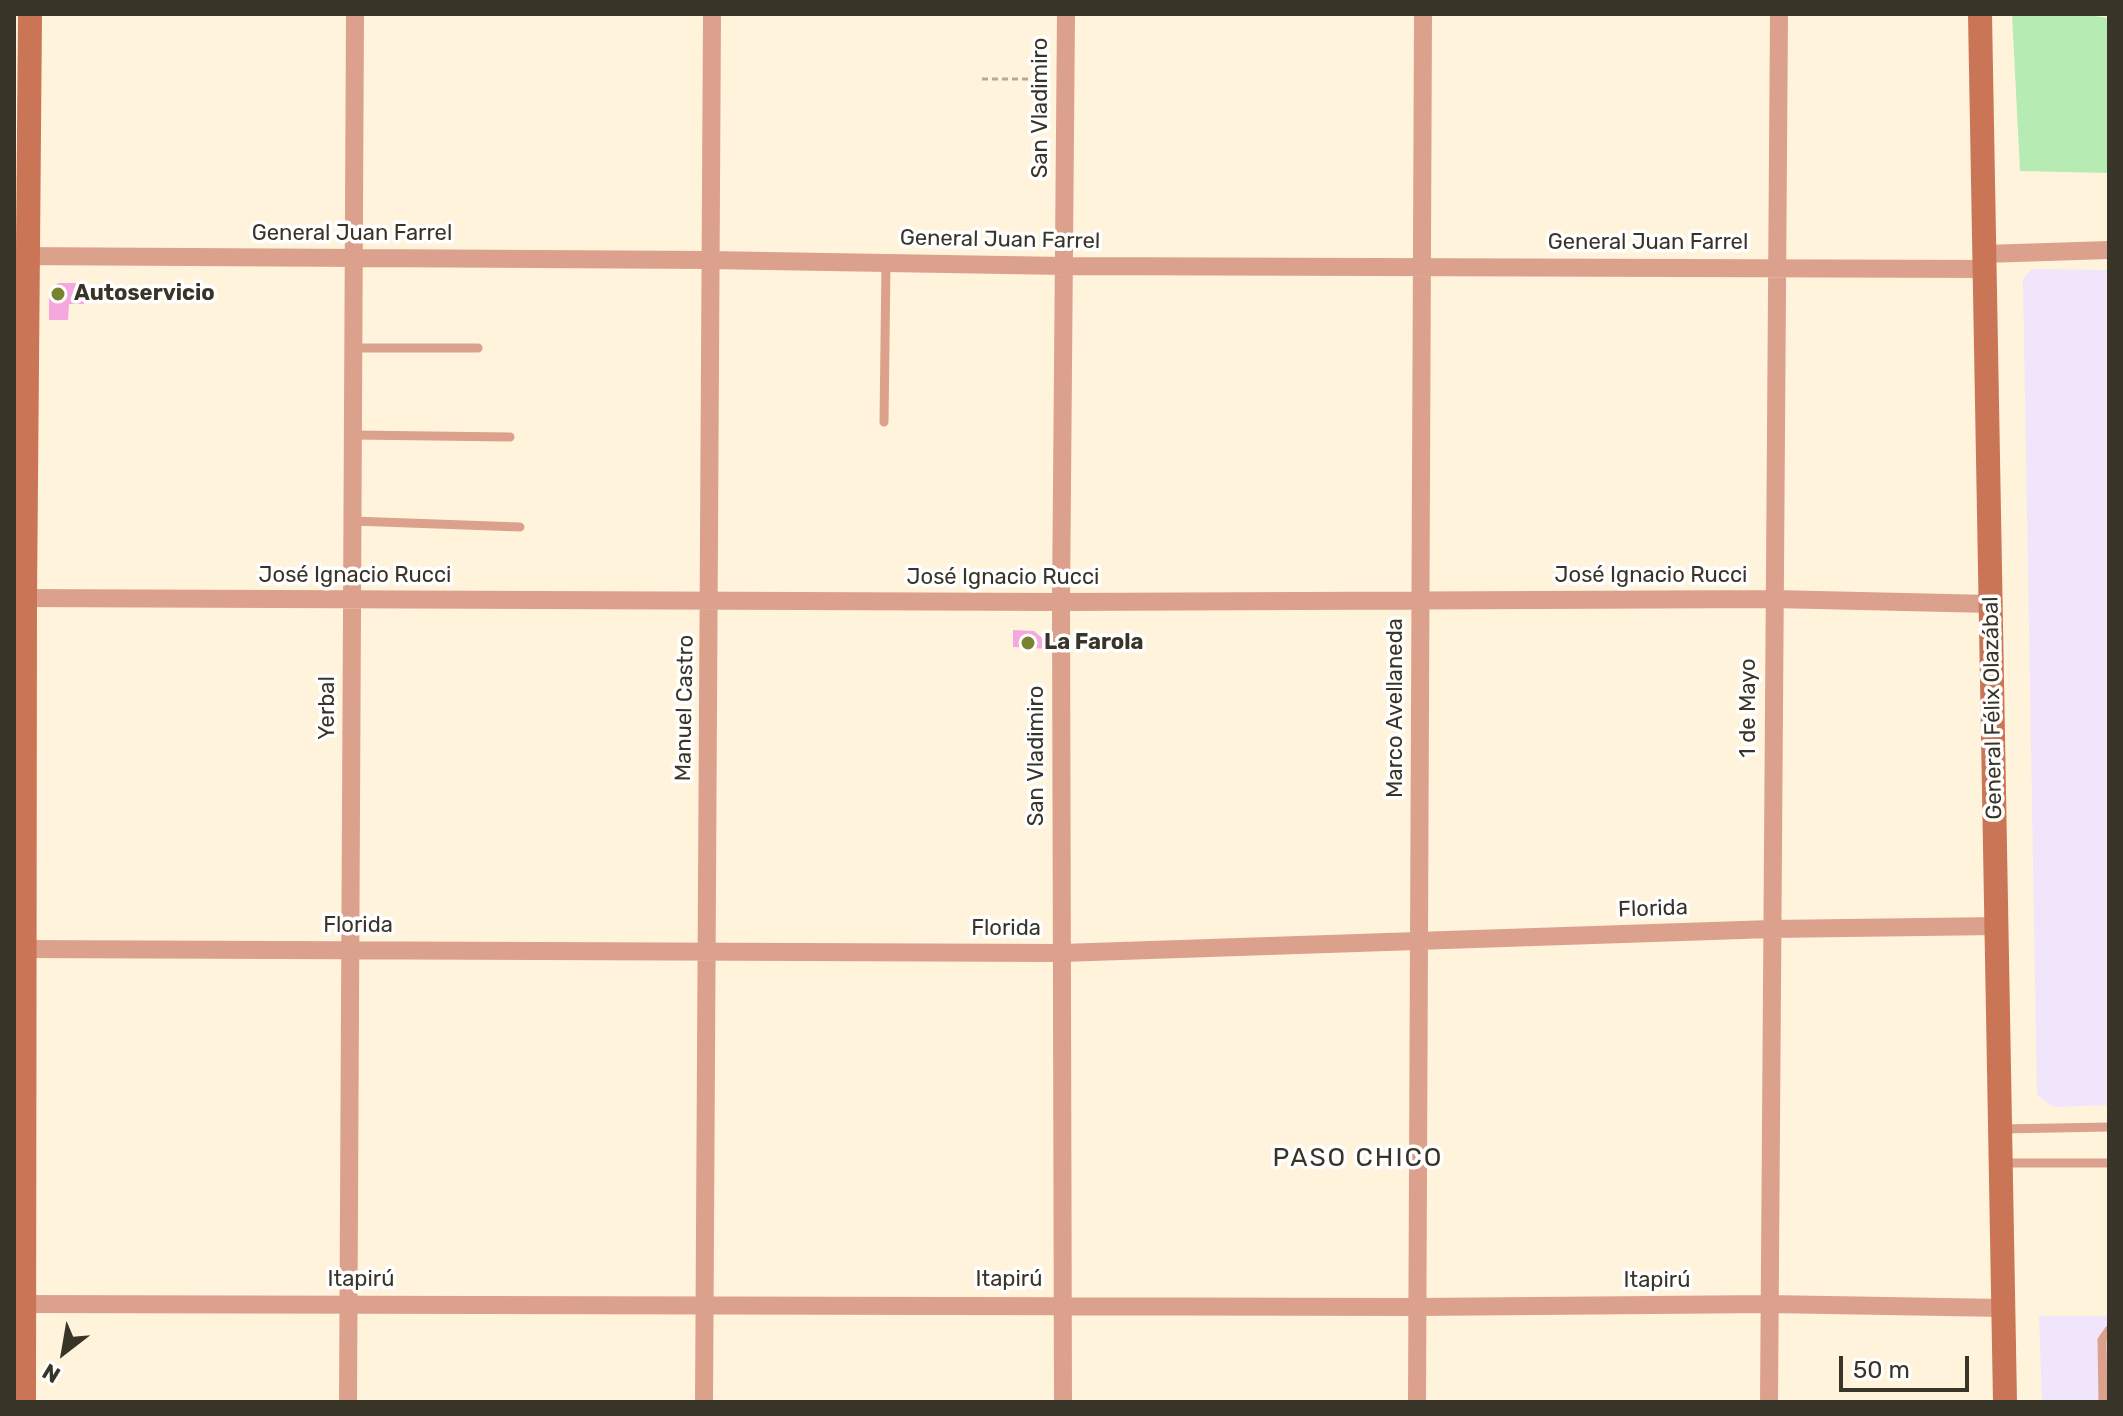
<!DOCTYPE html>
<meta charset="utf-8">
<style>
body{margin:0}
#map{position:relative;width:2123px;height:1416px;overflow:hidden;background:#fff3dc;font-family:Rubik,sans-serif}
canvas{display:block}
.frame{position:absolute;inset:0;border:16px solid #393428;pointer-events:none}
.north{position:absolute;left:24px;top:1312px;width:80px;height:80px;-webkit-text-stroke:6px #fff;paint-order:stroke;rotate:211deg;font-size:22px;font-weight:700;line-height:32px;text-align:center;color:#393428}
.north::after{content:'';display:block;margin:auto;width:28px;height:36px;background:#393428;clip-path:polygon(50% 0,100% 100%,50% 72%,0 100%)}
.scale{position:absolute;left:1839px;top:1356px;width:130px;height:36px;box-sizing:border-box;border:4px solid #393428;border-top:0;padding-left:10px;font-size:24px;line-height:28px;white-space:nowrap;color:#393428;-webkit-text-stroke:6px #fff;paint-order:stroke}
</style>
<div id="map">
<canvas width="2123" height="1416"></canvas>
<div class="frame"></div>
<div class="north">N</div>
<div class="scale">50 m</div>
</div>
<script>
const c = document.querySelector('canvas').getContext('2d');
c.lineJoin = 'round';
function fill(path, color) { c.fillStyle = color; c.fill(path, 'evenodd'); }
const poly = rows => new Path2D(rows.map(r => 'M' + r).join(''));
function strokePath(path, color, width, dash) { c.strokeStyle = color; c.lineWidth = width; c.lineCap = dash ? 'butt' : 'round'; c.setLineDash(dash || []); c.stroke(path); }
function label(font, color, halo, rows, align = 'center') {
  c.font = font + ' Rubik,sans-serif'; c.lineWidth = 7; c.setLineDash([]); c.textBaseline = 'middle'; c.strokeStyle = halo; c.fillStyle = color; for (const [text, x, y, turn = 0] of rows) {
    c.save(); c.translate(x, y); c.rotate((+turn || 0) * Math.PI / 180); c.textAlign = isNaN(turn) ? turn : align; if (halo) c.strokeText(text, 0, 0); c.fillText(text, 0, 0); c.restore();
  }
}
const industrial = poly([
 [2032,269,2109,270,2109,1105,2053,1107,2037,1095,2023,279],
 [2039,1316,2109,1316,2109,1402,2042,1402]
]);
const green = poly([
 [2012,14,2080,14,2109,18,2109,173,2020,171]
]);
const building = poly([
 [58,283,84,283,84,304,69,304,68,320,49,320,49,293],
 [1013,630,1034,631,1049,644,1049,649,1013,647]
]);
const path = poly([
 [982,79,1050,79]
]);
const lane = poly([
 [355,348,478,348],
 [884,422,886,263],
 [354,435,510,437],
 [353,521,520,527],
 [2001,1129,2109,1127],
 [2001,1163,2109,1163],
 [2103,1402,2102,1340,2109,1330]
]);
const street = poly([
 [1985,254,2109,250],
 [14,256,709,260,1064,266,1985,269],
 [14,598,1061,602,1774,599,1991,604],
 [14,949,1062,953,1771,929,1998,926],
 [14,1304,1417,1307,1769,1304,2003,1308],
 [348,1402,355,14],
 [704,1402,712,14],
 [1063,1402,1061,602,1066,14],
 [1417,1402,1423,14],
 [1769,1402,1779,14]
]);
const secondary = poly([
 [1980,14,2005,1402],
 [24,1402,25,598,30,14]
]);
const markers = [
 [58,294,8,"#78822f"],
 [1028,643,8,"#78822f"]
];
const streetNames = [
 ["San Vladimiro",1041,108,-90],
 ["General Juan Farrel",352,234],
 ["General Juan Farrel",1000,240,1],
 ["General Juan Farrel",1648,243],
 ["José Ignacio Rucci",355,576],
 ["José Ignacio Rucci",1651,576],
 ["José Ignacio Rucci",1003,578],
 ["Yerbal",328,708,-90],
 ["Manuel Castro",685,708,-89],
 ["Marco Avellaneda",1396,708,-90],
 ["1 de Mayo",1749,708,-90],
 ["General Félix Olazábal",1993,708,-91],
 ["San Vladimiro",1037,756,-90],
 ["Florida",1653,909,-2],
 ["Florida",358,926],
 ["Florida",1006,929],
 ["Itapirú",361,1280],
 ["Itapirú",1009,1280],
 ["Itapirú",1657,1281]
];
const poiNames = [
 ["Autoservicio",74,294],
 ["La Farola",1044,643]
];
const quarterNames = [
 ["PASO CHICO",1358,1158]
];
fill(industrial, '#f0e5fa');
fill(green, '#b6ecb3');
fill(building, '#f4a8dd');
strokePath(path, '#b4aa98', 3, [6, 4]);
strokePath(lane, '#dca18c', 9);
strokePath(street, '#dca18c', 18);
strokePath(secondary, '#cb7557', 24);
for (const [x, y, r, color] of markers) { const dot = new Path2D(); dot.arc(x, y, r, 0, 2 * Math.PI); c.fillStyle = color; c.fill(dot); strokePath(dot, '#fff', 3); }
label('22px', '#393428', '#fff', streetNames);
label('bold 22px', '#393428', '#fff', poiNames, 'left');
c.letterSpacing = '2px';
label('26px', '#393428', '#fff', quarterNames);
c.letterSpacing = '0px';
</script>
